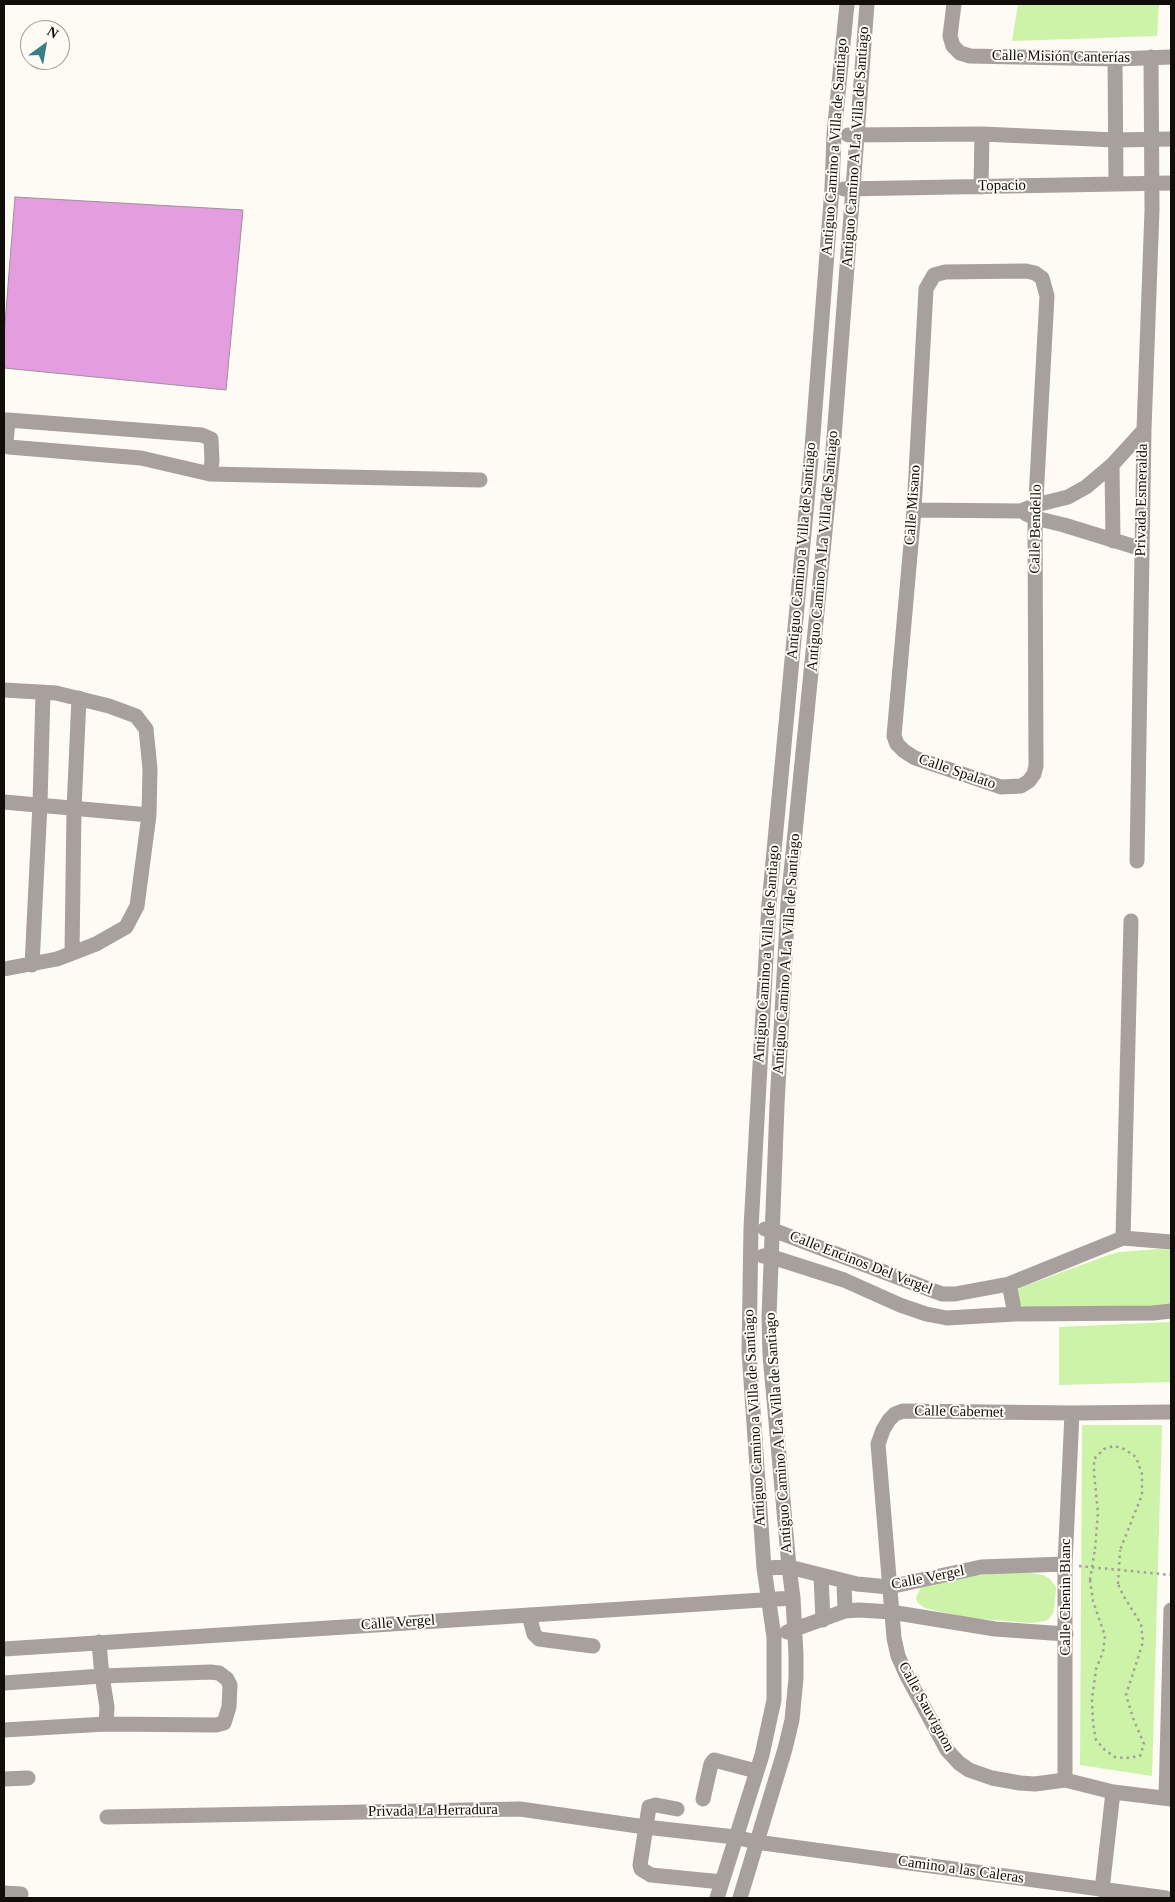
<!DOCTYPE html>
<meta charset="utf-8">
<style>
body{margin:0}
#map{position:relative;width:1175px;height:1902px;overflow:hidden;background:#fefaf4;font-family:Georgia,serif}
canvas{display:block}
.frame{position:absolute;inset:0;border:5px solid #110e09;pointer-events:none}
.north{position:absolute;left:20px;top:20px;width:50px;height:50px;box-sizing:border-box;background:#fefaf4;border:1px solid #9f9c96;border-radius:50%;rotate:32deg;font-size:14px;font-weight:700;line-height:20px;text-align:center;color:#110e09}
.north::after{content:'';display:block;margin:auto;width:18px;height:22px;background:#378084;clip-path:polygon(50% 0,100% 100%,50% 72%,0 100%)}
</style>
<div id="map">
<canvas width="1175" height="1902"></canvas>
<div class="frame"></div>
<div class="north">N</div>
</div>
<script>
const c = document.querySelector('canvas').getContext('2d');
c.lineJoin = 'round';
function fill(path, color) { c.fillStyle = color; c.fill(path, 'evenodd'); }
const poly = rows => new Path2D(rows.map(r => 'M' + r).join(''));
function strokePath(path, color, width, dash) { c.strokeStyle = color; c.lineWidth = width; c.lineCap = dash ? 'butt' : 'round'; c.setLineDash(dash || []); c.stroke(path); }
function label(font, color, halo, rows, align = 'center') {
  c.font = font + ' Georgia,serif'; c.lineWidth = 4; c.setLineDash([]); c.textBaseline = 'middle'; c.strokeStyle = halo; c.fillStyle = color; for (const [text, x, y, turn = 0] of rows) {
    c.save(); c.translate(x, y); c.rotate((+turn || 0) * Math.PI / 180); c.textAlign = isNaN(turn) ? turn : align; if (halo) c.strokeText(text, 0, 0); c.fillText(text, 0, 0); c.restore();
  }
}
const green = poly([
 [1018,4,1159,4,1157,36,1012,41],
 [1159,1249,1171,1250,1171,1303,1167,1306,1024,1307,1020,1304,1017,1292,1019,1288,1106,1256,1119,1252],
 [1170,1322,1171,1382,1059,1385,1059,1327],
 [1082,1425,1162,1425,1152,1776,1080,1765],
 [1005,1573,1032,1573,1043,1575,1050,1579,1056,1587,1055,1603,1053,1613,1049,1619,1045,1621,1032,1623,968,1618,925,1608,918,1603,916,1598,921,1587,961,1576]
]);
const building = poly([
 [15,197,243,210,226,390,4,368,4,336,15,197]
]);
const path = poly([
 [1095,1549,1098,1513,1094,1473,1094,1459,1104,1449,1114,1446,1124,1449,1136,1457,1142,1474,1142,1495,1120,1550],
 [1079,1566,1171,1575],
 [1090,1580,1093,1601,1105,1636,1103,1652,1096,1669,1092,1699,1093,1723,1096,1740,1105,1750,1115,1757,1126,1758,1140,1756,1144,1744,1133,1718,1126,1695,1143,1642,1141,1624,1123,1595,1118,1584]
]);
const minor = poly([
 [954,4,950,36,953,46,960,53,970,56,1115,59,1171,57],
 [1115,59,1116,184],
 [848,135,982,134,1115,140,1171,139],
 [981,187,982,134],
 [844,189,1171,183],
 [1026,271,1035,273,1042,278,1047,296,1035,518,1036,766,1034,774,1029,781,1021,786,1001,787,915,758,904,751,897,744,894,736,914,510,926,289,934,275,945,272,1026,271],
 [4,420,8,420,202,435,211,439,212,461,210,474,141,458,9,447,6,443,8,420],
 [1112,465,1113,541],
 [210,474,480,480],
 [914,510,1021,511,1036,505,1068,497,1086,487,1112,465,1144,430],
 [1026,514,1035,518,1064,525,1142,549],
 [4,690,56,693,109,706,136,716,146,729,150,769,149,815,137,906,126,927,96,944,57,959,4,969],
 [4,802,149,815],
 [1137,861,1144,430,1152,210,1151,57],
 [72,953,74,809,79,698],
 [32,965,40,804,43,692],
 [765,1229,773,1230,942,1294,955,1294,1009,1284,1123,1238,1171,1242],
 [1123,1238,1131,921],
 [763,1256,772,1257,844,1280,900,1305,926,1314,947,1318,1015,1314,1153,1313,1171,1311],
 [1009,1284,1015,1314],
 [1171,1412,1072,1413,903,1411,895,1414,889,1420,883,1430,878,1444,894,1638,898,1656,907,1676,947,1750,959,1763,969,1770,992,1778,1020,1783,1035,1784,1065,1780,1113,1792,1171,1799],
 [764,1568,789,1567,857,1584,889,1587,981,1567,1065,1564],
 [821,1576,823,1620],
 [844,1581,845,1611],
 [529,1615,534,1634,539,1639,593,1646],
 [787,1632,845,1611,859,1610,891,1612,995,1629,1066,1634],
 [4,1649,793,1598],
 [4,1683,102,1676,210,1672,219,1673,227,1679,230,1685,229,1707,224,1723,216,1725,106,1724,107,1707,102,1676,100,1654,99,1642],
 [4,1730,106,1724],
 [4,1779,28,1778],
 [1065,1780,1065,1564,1072,1413],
 [1166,1798,1171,1610],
 [703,1799,711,1764,714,1760,756,1771],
 [677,1809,656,1805,649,1807,640,1865,641,1869,651,1875,722,1882],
 [107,1817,520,1809,645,1827,735,1837,756,1842,1166,1898],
 [1102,1890,1113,1792],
 [4,1893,21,1894],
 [717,1898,762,1755,774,1700,774,1637,764,1568,749,1352,751,1228,769,904,812,448,832,188,834,134,847,4],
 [740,1898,785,1749,792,1720,796,1678,796,1655,793,1598,789,1567,770,1355,769,1317,777,1105,788,903,833,451,867,4]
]);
const pathBridge = poly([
 [1090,1580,1095,1549],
 [1118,1584,1120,1550]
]);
const streetNames = [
 ["Calle Misión Canterías",1061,57,1],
 ["Antiguo Camino a Villa de Santiago",835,147,-86],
 ["Antiguo Camino A La Villa de Santiago",856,147,-86],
 ["Topacio",1002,186,-1],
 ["Privada Esmeralda",1142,500,-89],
 ["Calle Misano",913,505,-86],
 ["Calle Bendello",1036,529,-89],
 ["Antiguo Camino a Villa de Santiago",802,551,-85],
 ["Antiguo Camino A La Villa de Santiago",823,551,-85],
 ["Calle Spalato",957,772,19],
 ["Antiguo Camino a Villa de Santiago",767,954,-86],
 ["Antiguo Camino A La Villa de Santiago",787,954,-86],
 ["Calle Encinos Del Vergel",861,1263,21],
 ["Calle Cabernet",959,1412,1],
 ["Antiguo Camino a Villa de Santiago",755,1418,-93],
 ["Antiguo Camino A La Villa de Santiago",779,1433,-94],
 ["Calle Vergel",928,1578,-11],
 ["Calle Chenin Blanc",1066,1597,-90],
 ["Calle Vergel",398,1623,-4],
 ["Calle Sauvignon",926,1707,61],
 ["Privada La Herradura",433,1811,-1],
 ["Camino a las Caleras",961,1870,8]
];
fill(green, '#cdf3a8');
fill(building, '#e49dde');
strokePath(building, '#9e919c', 1);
strokePath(path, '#a3a09a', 2.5, [2.5, 4]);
strokePath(minor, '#a7a09c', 15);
strokePath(pathBridge, '#a3a09a', 2.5, [2.5, 4]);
label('15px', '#110e09', '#fefaf4', streetNames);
</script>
